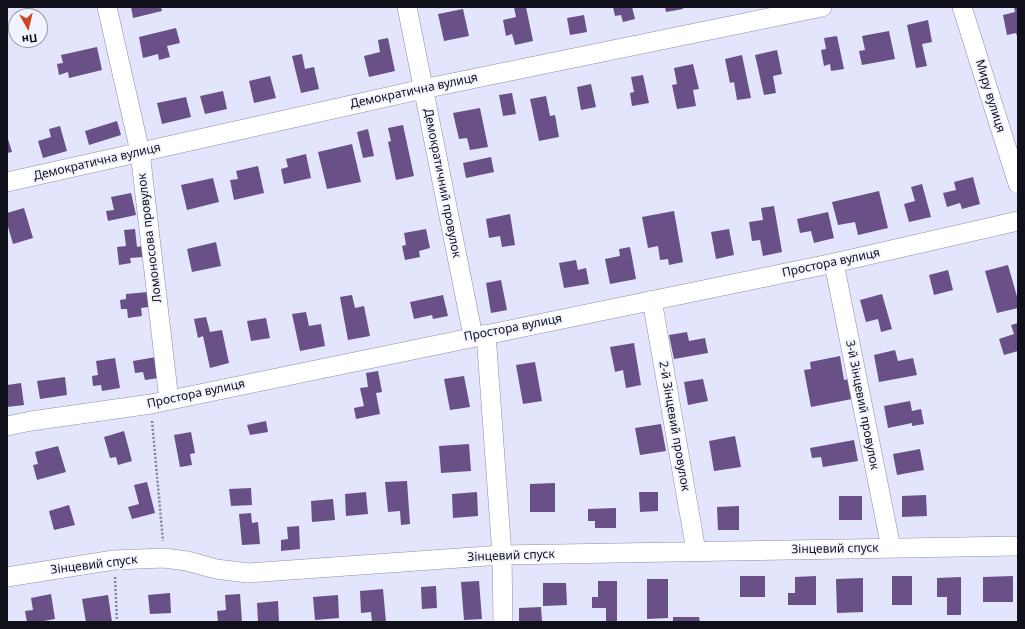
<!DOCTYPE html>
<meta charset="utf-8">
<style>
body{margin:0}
#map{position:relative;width:1025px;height:629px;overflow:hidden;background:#e2e5fb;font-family:"Noto Sans",sans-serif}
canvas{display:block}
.frame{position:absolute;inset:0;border:8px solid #10101a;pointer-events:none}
.north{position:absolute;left:8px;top:8px;width:40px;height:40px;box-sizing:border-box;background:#f1f3fe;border:1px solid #9798a3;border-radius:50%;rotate:172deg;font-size:11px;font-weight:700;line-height:16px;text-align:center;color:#10101a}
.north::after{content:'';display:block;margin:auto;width:14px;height:18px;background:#ce451e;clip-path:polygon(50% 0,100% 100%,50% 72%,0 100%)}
</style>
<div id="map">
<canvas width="1025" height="629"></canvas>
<div class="frame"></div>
<div class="north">Пн</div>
</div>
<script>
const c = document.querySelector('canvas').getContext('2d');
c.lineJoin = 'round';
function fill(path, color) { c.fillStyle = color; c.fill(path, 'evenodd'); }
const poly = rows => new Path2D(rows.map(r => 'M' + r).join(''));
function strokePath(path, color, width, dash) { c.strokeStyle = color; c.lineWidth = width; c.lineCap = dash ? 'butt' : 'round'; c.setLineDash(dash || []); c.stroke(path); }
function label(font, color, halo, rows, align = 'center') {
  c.font = font + ' "Noto Sans",sans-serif'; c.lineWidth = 4; c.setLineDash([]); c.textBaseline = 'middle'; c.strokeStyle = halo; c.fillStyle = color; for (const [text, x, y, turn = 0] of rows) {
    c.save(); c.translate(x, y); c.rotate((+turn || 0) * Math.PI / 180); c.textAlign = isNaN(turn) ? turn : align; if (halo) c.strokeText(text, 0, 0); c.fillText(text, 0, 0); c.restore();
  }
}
const building = poly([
 [131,7,161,7,162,11,133,18],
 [514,7,526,7,533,41,515,45,512,34,506,36,503,20,516,17],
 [613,7,632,7,635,19,623,22,621,15,615,16],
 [665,7,682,7,683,9,666,12],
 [1014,7,1018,7,1018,39,1016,33,1007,35,1003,15,1015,12],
 [463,9,469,36,444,41,438,14],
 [584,15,587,32,570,35,567,18],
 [928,20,932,42,922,44,927,66,916,68,907,25],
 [176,28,180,43,167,46,170,57,159,60,158,54,143,58,139,37],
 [889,31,895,59,862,65,859,51,865,50,862,36],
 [837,36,844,69,831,71,830,64,824,66,821,50,826,49,824,38],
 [388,38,395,71,369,77,364,56,380,52,378,40],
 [97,47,102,70,69,78,68,72,59,75,57,64,63,63,61,55],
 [777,50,782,74,773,76,776,93,764,95,755,55],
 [302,54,305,69,314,67,319,89,301,93,292,56],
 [742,55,751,98,737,100,734,82,730,83,725,59],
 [693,64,699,89,693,90,696,106,677,109,672,85,677,84,674,68],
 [643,75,649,103,632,106,630,93,634,92,631,77],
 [270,76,276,98,254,103,249,81],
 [591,84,596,107,581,110,577,87],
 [223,91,227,109,205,114,200,96],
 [512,93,516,114,503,116,499,95],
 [546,96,550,116,555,115,559,137,539,141,530,99],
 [186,97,191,117,162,124,157,103],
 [480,108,488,147,470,150,467,138,459,139,453,113],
 [117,121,121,135,89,145,85,131],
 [403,125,414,176,396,180,388,142,391,141,388,128],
 [60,126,67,151,43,158,38,141,51,137,49,129],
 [368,129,374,156,363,158,357,132],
 [7,136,12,152,7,153],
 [352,144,361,182,327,189,318,152],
 [306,154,311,178,284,184,281,169,288,167,286,159],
 [491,157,494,172,466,178,463,163],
 [258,166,264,193,234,200,230,180,238,179,236,171],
 [973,177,980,204,962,209,960,203,947,207,943,193,956,190,954,182],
 [213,178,219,202,187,210,181,185],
 [922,184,931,217,909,222,904,204,915,201,911,187],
 [879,191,888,228,858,235,855,222,838,225,832,202],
 [131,193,136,215,108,221,106,211,114,210,111,197],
 [774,206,782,252,763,256,760,240,752,241,749,222,763,220,761,208],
 [24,208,33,238,13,244,7,223,7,213],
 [674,211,683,262,669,265,668,259,660,260,658,246,648,248,642,217],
 [828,212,834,238,814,243,811,231,800,233,797,219],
 [510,214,515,245,502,247,500,236,489,238,486,219],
 [135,229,137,247,142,246,143,257,130,258,131,263,119,265,117,247,126,246,124,230],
 [426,229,430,248,419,251,420,257,405,260,402,246,406,245,404,233],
 [729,229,734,255,716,259,711,232],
 [216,242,221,266,192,272,187,249],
 [630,247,636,279,610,284,605,259,620,256,619,249],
 [576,260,578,270,586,268,589,284,564,288,559,263],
 [1008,265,1018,300,1018,308,997,313,985,271],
 [948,270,953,290,934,295,929,275],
 [501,280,507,310,491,313,486,283],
 [148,292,149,307,141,308,142,316,128,318,127,309,121,309,120,300,126,299,126,294],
 [882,294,892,329,881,332,878,319,866,322,860,300],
 [352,295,355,308,364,306,370,336,348,340,340,297],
 [443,295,448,316,433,319,432,315,414,319,410,302],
 [306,312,309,326,321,324,325,346,300,351,292,314],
 [206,317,210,332,222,330,229,363,210,368,203,336,198,338,194,319],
 [266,318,270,338,251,341,247,321],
 [1018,323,1018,351,1004,355,999,339,1014,334,1011,325],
 [687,332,689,341,705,338,708,353,674,359,669,335],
 [634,343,641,385,626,388,623,370,615,372,610,347],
 [895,350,898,361,913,358,917,375,879,382,874,355],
 [840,356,844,380,849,379,852,399,811,407,804,370,811,369,810,362],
 [156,357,159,378,145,380,143,372,135,373,133,361],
 [115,358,120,388,102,391,101,385,93,386,92,376,98,375,96,361],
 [535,362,542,401,523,404,516,365],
 [378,371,382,392,376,393,380,414,356,419,354,408,364,406,360,388,368,387,366,373],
 [464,376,470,407,450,410,444,379],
 [65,377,67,395,40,399,37,381],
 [703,379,708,401,688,405,684,382],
 [21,383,24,405,7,407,7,385],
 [910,401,912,411,921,409,924,424,912,426,912,423,888,428,884,406],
 [266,421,268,432,250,435,247,425],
 [661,424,666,451,640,455,635,428],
 [124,431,132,461,118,465,116,457,110,458,104,437],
 [191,432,195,453,190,454,192,465,180,467,174,435],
 [735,436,741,467,714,471,709,441],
 [854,440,858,461,823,467,821,457,812,458,810,448],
 [469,444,471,471,441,473,439,446],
 [58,446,66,472,37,480,33,465,38,464,35,452],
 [920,449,924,470,897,475,893,454],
 [407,481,410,524,401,525,400,511,388,512,385,482],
 [147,482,155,513,132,519,128,507,139,504,134,485],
 [555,483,555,512,530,512,530,484],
 [251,488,252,505,231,506,229,489],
 [366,492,368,514,346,516,345,494],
 [477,492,478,516,453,518,452,494],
 [639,492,658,492,658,511,640,512],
 [926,495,927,516,902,517,902,496],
 [839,496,862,496,862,520,839,520],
 [333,499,335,520,312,522,311,501],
 [69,505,75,525,54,530,49,511],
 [739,506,739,530,718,530,717,507],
 [616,508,616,528,595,528,595,521,588,521,588,509],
 [251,513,252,523,258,522,260,544,242,545,239,514],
 [299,526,300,549,281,551,281,540,288,539,287,527],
 [740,576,765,576,765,597,740,597],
 [816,576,816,605,788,605,788,593,795,593,795,577],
 [892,576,912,576,912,605,892,605],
 [1013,576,1013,602,983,602,983,577],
 [961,577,961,615,947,615,947,597,937,597,937,578],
 [863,578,863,612,837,613,836,579],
 [647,579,668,579,668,618,647,619],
 [479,581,482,619,464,620,461,582],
 [598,581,617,581,617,622,606,622,606,608,592,608,592,597,598,597],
 [543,583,566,583,567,605,543,606],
 [436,586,437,608,422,609,421,587],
 [383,589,386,622,372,622,371,612,361,613,360,591],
 [170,593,171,613,150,614,148,595],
 [51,594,55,619,38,622,27,622,25,611,33,610,31,598],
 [240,594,242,622,218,622,217,611,226,610,225,595],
 [108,595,112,622,86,622,82,599],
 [338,595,339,618,315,620,313,597],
 [278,601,279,622,258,622,257,603],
 [541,607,542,621,519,621,519,608],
 [673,617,699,617,700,622,673,622]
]);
const path = poly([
 [152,421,163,541],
 [115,577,117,622]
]);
const minor = poly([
 [107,7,140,152,169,400],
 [407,7,473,336],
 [962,7,1018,184],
 [7,182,423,89,822,7],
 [834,263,891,548],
 [652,300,696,551],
 [486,334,502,555,503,622],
 [7,426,31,421,151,404,834,263,1018,221],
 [7,577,114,560,164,558,187,561,216,569,248,573,502,555,1018,546]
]);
const streetNames = [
 ["Демократична вулиця",414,91,-12],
 ["Миру вулиця",990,96,73],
 ["Демократична вулиця",97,162,-13],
 ["Демократичний провулок",442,183,79],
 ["Ломоносова провулок",150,238,-97],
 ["Простора вулиця",831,263,-12],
 ["Простора вулиця",513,328,-11],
 ["Простора вулиця",196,394,-12],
 ["3-й Зінцевий провулок",862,405,79],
 ["2-й Зінцевий провулок",674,426,80],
 ["Зінцевий спуск",835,549,-1],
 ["Зінцевий спуск",511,556,-2],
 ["Зінцевий спуск",94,565,-7]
];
fill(building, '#695087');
strokePath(minor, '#8c8fa8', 20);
strokePath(path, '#838495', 2.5, [2, 2]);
strokePath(minor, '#fff', 19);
label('12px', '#10101a', '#f1f3fe', streetNames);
</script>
